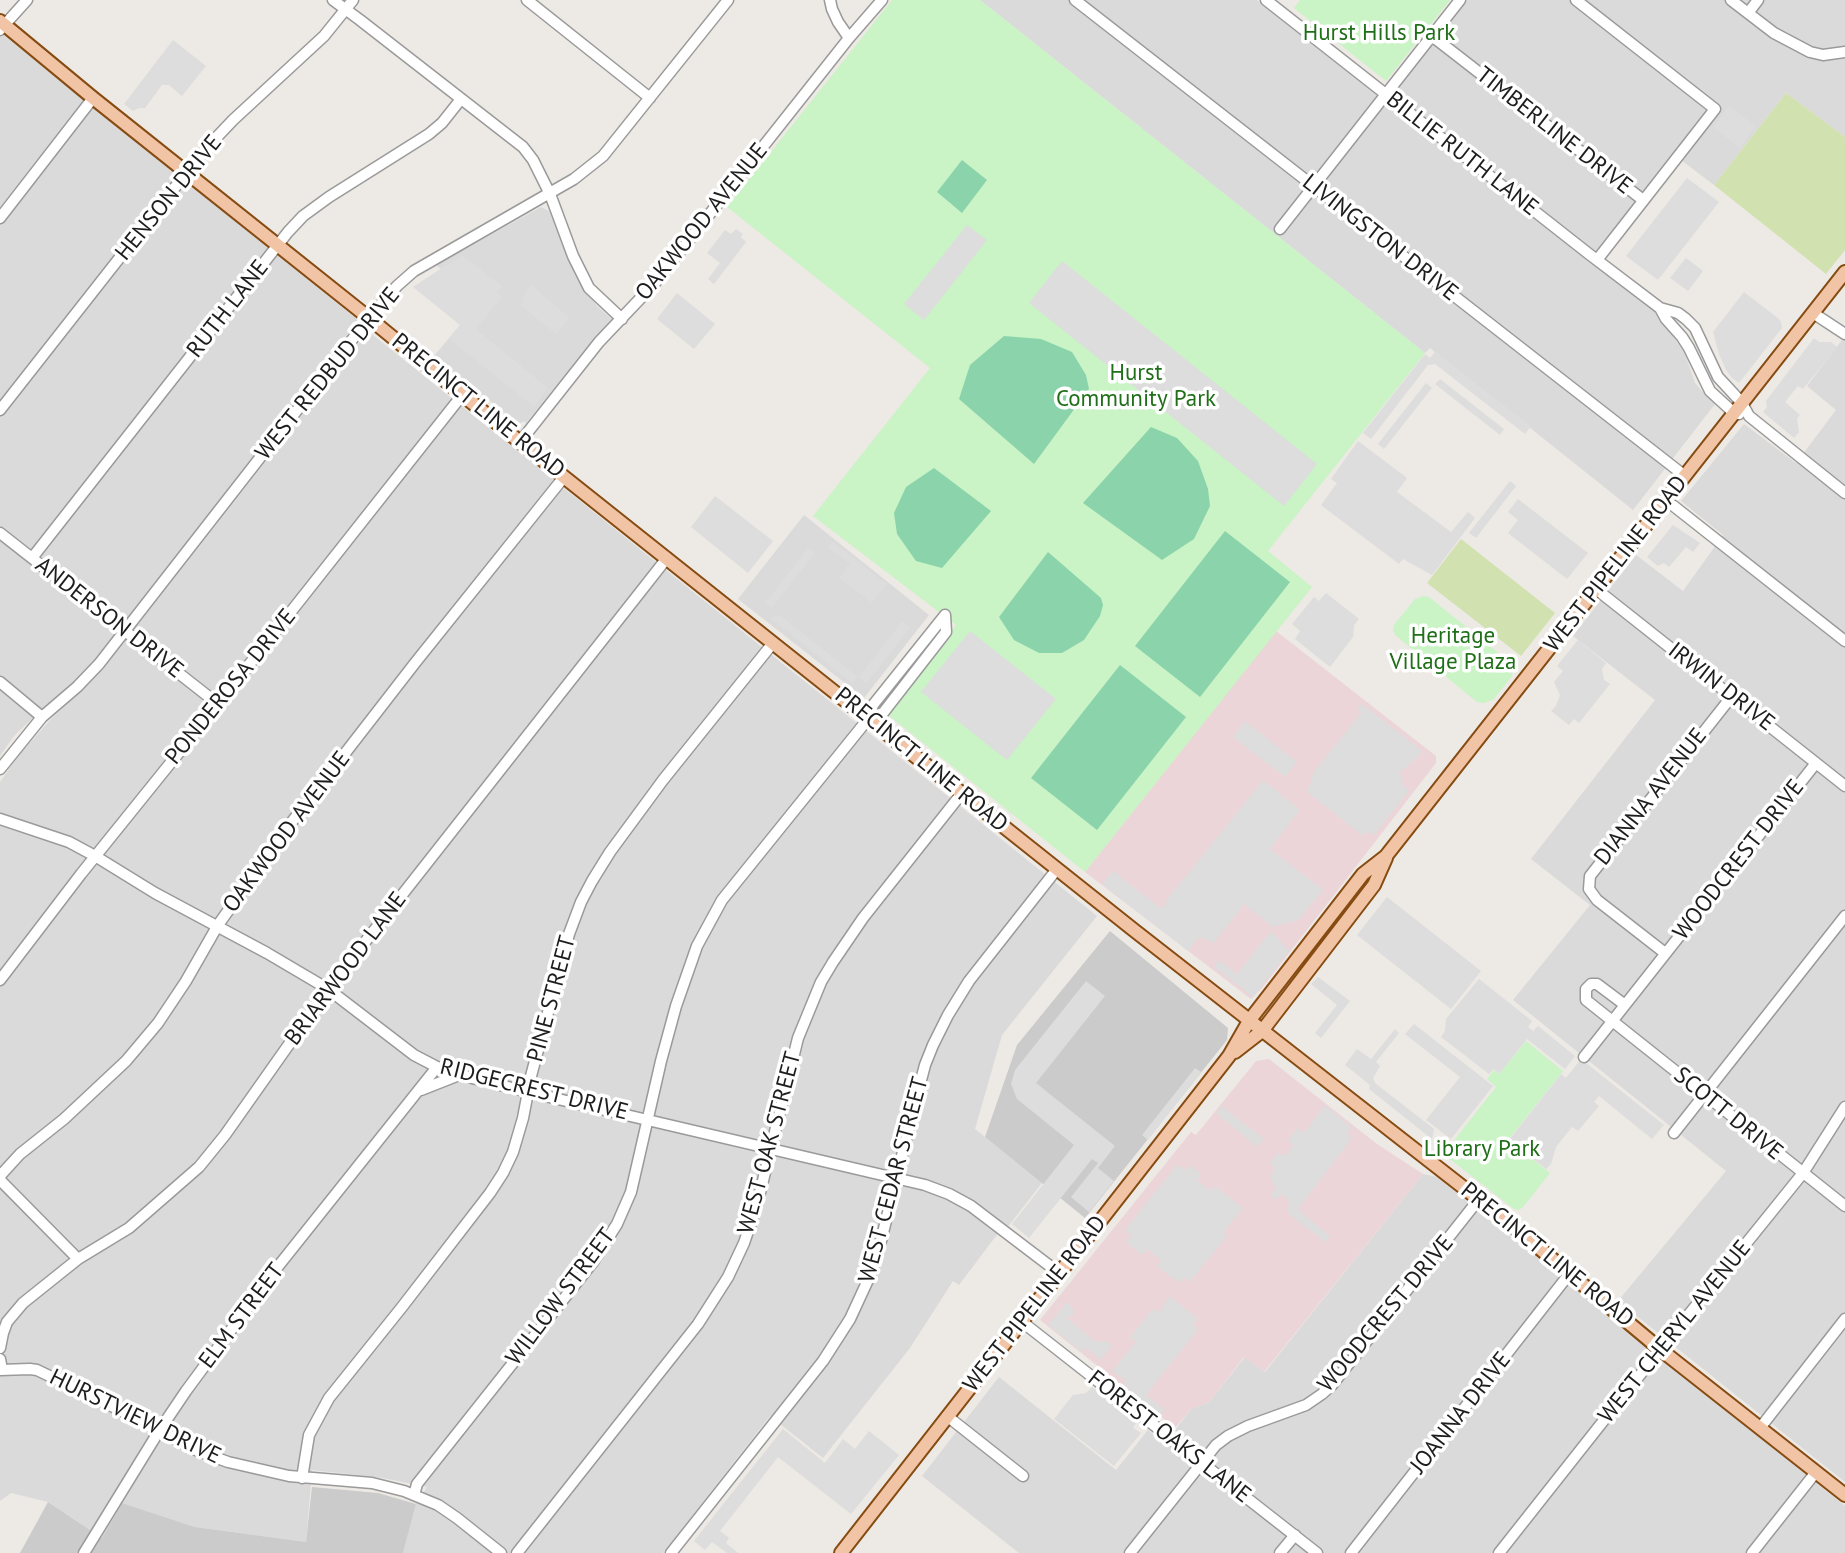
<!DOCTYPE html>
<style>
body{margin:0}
canvas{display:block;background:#ede9e4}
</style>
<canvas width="1845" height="1553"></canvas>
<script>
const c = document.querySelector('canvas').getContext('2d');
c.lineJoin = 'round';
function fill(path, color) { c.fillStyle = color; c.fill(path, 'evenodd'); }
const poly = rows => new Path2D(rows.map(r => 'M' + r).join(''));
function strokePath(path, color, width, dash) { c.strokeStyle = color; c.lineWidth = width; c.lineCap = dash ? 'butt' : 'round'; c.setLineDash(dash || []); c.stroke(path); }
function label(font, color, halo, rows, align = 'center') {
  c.font = font + ' "PT Sans",sans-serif'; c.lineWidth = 7; c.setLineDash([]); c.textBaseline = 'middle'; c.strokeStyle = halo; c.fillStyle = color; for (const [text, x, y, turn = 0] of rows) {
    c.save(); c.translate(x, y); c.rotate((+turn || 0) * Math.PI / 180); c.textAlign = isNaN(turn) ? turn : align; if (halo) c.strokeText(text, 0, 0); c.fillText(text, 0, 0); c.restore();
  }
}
const residential = poly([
 [980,0,1257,0,1657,313,1685,354,1695,383,1702,391,1715,404,1633,510,1430,348,1425,353],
 [1467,0,1845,0,1845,137,1786,93,1714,185,1673,154,1595,253,1393,93],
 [0,32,358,320,110,642,72,685,46,705,14,736,0,756],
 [541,207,549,211,574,273,580,284,597,306,613,320,593,340,526,423,524,421,519,424,434,356,480,301,436,265],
 [368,331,1097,916,1002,1035,975,1129,1042,1183,1003,1233,999,1232,959,1285,953,1281,910,1348,823,1458,770,1416,663,1553,403,1553,416,1504,427,1487,383,1478,312,1470,306,1542,195,1527,122,1503,102,1538,48,1502,11,1493,0,1501,0,782,18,756,52,718,104,668],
 [1845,336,1845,1482,1618,1301,1726,1171,1513,1000,1590,905,1531,859,1655,700,1573,636,1636,555,1683,591,1723,535,1681,501,1744,424,1796,463,1836,410,1807,386],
 [804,515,929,615,864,698,738,599],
 [1423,1174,1437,1177,1845,1506,1845,1553,1019,1553,922,1476,999,1377,1116,1470,1148,1430,1165,1443,1191,1409,1209,1402,1245,1357,1265,1372]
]);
const commercial = poly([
 [1276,631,1436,756,1436,763,1262,988,1251,999,1085,872],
 [1269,1059,1377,1144,1423,1174,1264,1372,1244,1357,1209,1402,1191,1409,1175,1428,1040,1320,1191,1132,1196,1135,1256,1061]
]);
const religious = poly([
 [1110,931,1228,1028,1227,1040,1085,1218,985,1137,1017,1045],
 [312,1487,378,1493,416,1504,403,1553,20,1553,48,1502,102,1538,122,1503,195,1527,306,1542]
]);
const grass = poly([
 [1786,93,1845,137,1845,250,1826,274,1714,185],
 [1461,539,1555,613,1521,656,1427,583]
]);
const park = poly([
 [892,0,980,0,1425,353,1268,551,1312,587,1085,872,888,715,956,625,813,516,930,368,727,207],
 [1300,0,1450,0,1386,81,1294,8],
 [1423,596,1429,597,1511,663,1512,676,1493,700,1483,703,1477,702,1395,635,1393,630,1394,625,1415,599],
 [1526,1041,1563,1071,1508,1140,1550,1173,1523,1207,1519,1210,1514,1209,1437,1149,1445,1138,1452,1143,1496,1087,1487,1079,1494,1070,1499,1074]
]);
const pitch = poly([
 [962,160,987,180,962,213,937,192],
 [1004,336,1041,339,1072,352,1086,375,1089,389,1034,464,959,399,970,365],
 [1151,427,1177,438,1198,461,1208,489,1210,506,1194,539,1162,560,1083,503],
 [934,468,991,511,942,568,916,561,897,534,894,513,906,487],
 [1225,531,1290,582,1200,697,1135,646],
 [1048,552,1101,598,1103,605,1100,616,1084,640,1062,653,1039,653,1014,640,999,617],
 [1120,665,1186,717,1097,830,1031,778]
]);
const parking = poly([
 [173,40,206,66,182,96,169,85,162,85,145,108,139,108,133,111,124,104],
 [1729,106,1756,126,1740,148,1713,127],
 [1687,178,1719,202,1658,280,1626,256],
 [967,225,987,240,924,320,904,304],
 [736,229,743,234,741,237,746,242,714,284,708,279,720,263,707,253,725,230,731,234],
 [462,255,502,286,497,292,502,297,476,329,548,388,534,407,449,339,460,325,413,287],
 [1686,258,1703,271,1688,291,1670,278],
 [1062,261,1317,464,1284,506,1029,303],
 [531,285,570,318,556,334,520,305,524,299,522,297],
 [1744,292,1779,319,1781,322,1782,328,1739,383,1732,378,1726,370,1719,354,1713,332],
 [677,293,715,324,694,349,657,319],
 [1814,338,1819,342,1831,342,1837,347,1803,389,1798,386,1785,402,1800,415,1797,419,1799,432,1794,438,1763,412,1767,407,1766,401],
 [1435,352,1531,426,1525,434,1435,364,1428,365,1371,439,1363,433,1425,354,1430,358],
 [1440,379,1504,429,1500,435,1435,384],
 [1426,383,1432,388,1384,449,1378,444],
 [1358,441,1407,478,1397,492,1451,532,1468,512,1475,518,1432,575,1403,559,1399,564,1321,505,1337,483,1331,479],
 [1510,481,1516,486,1476,538,1469,533],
 [715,496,773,541,748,573,691,527],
 [1518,499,1588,553,1567,579,1508,533,1518,520,1508,512],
 [1673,525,1700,543,1693,552,1686,547,1669,567,1664,563,1658,566,1647,557],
 [832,541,887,584,872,603,839,578,850,564,827,547],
 [808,548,815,553,772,608,765,603],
 [1326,593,1359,619,1354,625,1353,637,1330,667,1295,639,1300,631,1292,624,1314,597,1319,601],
 [780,615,858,677,852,683,770,618],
 [902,621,910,628,867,683,859,677],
 [970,631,1056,699,1007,760,921,692],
 [1578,640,1606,663,1602,669,1604,680,1610,684,1579,723,1574,719,1569,725,1551,711,1556,706,1560,695,1554,682,1563,671,1557,666],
 [1362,704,1422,751,1416,759,1400,772,1403,786,1409,791,1374,835,1368,831,1363,836,1306,791,1310,786,1313,773,1361,713,1357,709],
 [1245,721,1297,762,1285,777,1233,737],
 [1263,780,1300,810,1270,849,1323,890,1298,920,1273,927,1244,904,1214,943,1199,937,1188,951,1102,884,1113,871,1159,907,1162,908,1166,904,1165,902],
 [1387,897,1481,971,1451,1009,1357,935],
 [1271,931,1289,951,1253,997,1214,967,1219,960,1237,974],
 [1318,977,1350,1001,1321,1038,1315,1033,1337,1005,1311,984],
 [1479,979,1532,1021,1528,1027,1533,1031,1538,1026,1575,1056,1565,1069,1527,1039,1499,1074,1494,1069,1489,1074,1441,1037,1445,1031,1446,1019],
 [1086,981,1105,996,1036,1083,1115,1146,1098,1168,1114,1181,1089,1212,1071,1197,1098,1163,1092,1159,1029,1238,1012,1224,1074,1145,1017,1099,1011,1084,1015,1070],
 [1414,1024,1493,1086,1451,1139,1426,1120,1460,1077,1405,1034],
 [1395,1029,1399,1033,1376,1062,1380,1066,1373,1078,1375,1083,1434,1129,1432,1139,1369,1089,1370,1085,1345,1065,1357,1049,1371,1059],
 [1581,1059,1664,1125,1652,1139,1599,1096,1594,1102,1599,1106,1578,1131,1572,1127,1556,1147,1551,1164,1546,1169,1509,1140,1561,1074,1566,1078],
 [1195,1068,1201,1072,1148,1140,1142,1135],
 [1325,1105,1352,1128,1347,1134,1352,1138,1298,1209,1330,1236,1325,1242,1290,1215,1287,1208,1290,1203,1283,1194,1275,1200,1271,1194,1276,1188,1272,1181,1272,1174,1275,1168,1269,1163,1278,1153,1284,1156,1294,1145,1288,1140,1297,1128,1304,1133],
 [1222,1106,1264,1139,1257,1147,1216,1113],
 [1177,1165,1185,1170,1190,1165,1201,1174,1197,1180,1210,1191,1215,1186,1243,1208,1223,1233,1227,1236,1190,1282,1184,1277,1179,1283,1157,1266,1161,1260,1148,1249,1142,1255,1126,1242,1131,1235,1125,1230],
 [1169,1296,1198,1319,1193,1325,1198,1329,1146,1395,1165,1410,1160,1416,1131,1392,1127,1387,1125,1380,1112,1371,1136,1342,1130,1337,1153,1309,1159,1313],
 [1067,1302,1072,1308,1074,1315,1068,1317,1068,1319,1096,1342,1106,1341,1112,1345,1100,1360,1087,1348,1082,1352,1048,1325],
 [1092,1387,1136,1423,1133,1428,1141,1433,1114,1466,1054,1419,1073,1395,1086,1393],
 [783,1429,825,1463,843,1439,855,1449,869,1431,899,1455,851,1514,778,1457,720,1531,729,1538,726,1543,738,1553,727,1553,712,1542,705,1550,694,1541]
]);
const minor = poly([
 [333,0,360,20,523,147,533,160,550,194,573,256,589,288,622,319],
 [527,0,650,98],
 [830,0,832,9,838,22,849,38],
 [1075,0,1685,476],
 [1266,0,1589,254,1660,308,1678,313,1686,319,1695,328,1718,377,1742,403,1749,416,1845,493],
 [1576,0,1715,109,1597,260],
 [1731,0,1774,33,1810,52,1823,55,1845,52],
 [1748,13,1758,0],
 [0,30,27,0],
 [1432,36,1643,200],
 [0,218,93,98],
 [1280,229,1460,0],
 [1660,308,1666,319,1682,337,1689,348,1710,391,1734,413,1739,414],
 [1813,313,1845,334],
 [0,410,187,172,215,139,233,120,324,36,353,0],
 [520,442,599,342,655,283,849,38,882,0],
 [1666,500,1845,641],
 [0,533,218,704],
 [32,558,288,232,303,216,329,197,429,134,442,123,461,99],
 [1596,589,1845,786],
 [0,682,42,717],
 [868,719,883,713,946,632,945,615],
 [0,769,42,717,77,687,99,664,369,318,397,286,414,271,574,179,603,156,728,0],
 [0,819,69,842,95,856,155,893,267,953,328,989,414,1055,437,1067,460,1075,528,1092,925,1185,949,1194,971,1206,1059,1273],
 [1665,953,1597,900,1589,889,1590,876,1732,696],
 [0,980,81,874,218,704,463,394],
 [1625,1005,1597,984,1591,984,1586,989,1586,1000,1845,1206],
 [1584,1057,1816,763],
 [421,1090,459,1075],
 [1674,1133,1845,916],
 [0,1176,20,1154,64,1119,126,1061,158,1023,186,981,218,925,284,832,415,663,564,477],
 [0,1180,78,1259],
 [1021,1321,1317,1553],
 [0,1348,3,1333,7,1322,23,1303,78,1259,129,1228,199,1167,225,1135,328,989,667,558],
 [0,1359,2,1370],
 [0,1370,30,1369,37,1370,130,1415,198,1451,228,1462,289,1476,372,1483,404,1491,438,1505,457,1518,501,1553],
 [947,1416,1023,1476],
 [1760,1428,1845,1319],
 [302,1478,309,1435,329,1398,402,1307,490,1193,503,1173,513,1152,523,1118,531,1076,569,934,581,902,592,881,610,852,663,780,773,643],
 [414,1495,417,1484,593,1262,617,1224,631,1192,661,1061,676,1006,697,946,722,900,868,719,873,705,945,615],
 [84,1553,159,1431,186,1391,276,1269,437,1067],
 [517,1553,698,1324,728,1277,744,1243,757,1205,798,1038,821,982,833,962,863,918,962,793],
 [671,1553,823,1361,850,1319,868,1280,878,1253,915,1103,925,1065,933,1045,948,1015,969,981,1057,869],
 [1130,1553,1216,1445,1228,1436,1248,1426,1306,1405,1322,1394,1332,1385,1479,1199],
 [1280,1553,1295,1535],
 [1351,1553,1570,1273],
 [1499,1553,1627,1391,1803,1173,1845,1107],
 [1752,1553,1816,1472]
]);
const major = poly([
 [0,21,93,98,369,318,520,442,1135,931,1514,1227,1661,1350,1845,1495],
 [1235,1052,1262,1031,1374,885,1386,858],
 [841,1553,1229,1056,1249,1021,1363,874,1386,856,1845,272]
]);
const parkNames = [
 ["Hurst Hills Park",1379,33],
 ["Hurst",1136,373],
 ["Community Park",1136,399],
 ["Heritage",1453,636],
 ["Village Plaza",1453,662],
 ["Library Park",1482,1149]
];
const streetNames = [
 ["TIMBERLINE DRIVE",1554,131,38],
 ["BILLIE RUTH LANE",1462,154,38],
 ["HENSON DRIVE",169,198,-51],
 ["OAKWOOD AVENUE",702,222,-51],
 ["LIVINGSTON DRIVE",1380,238,38],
 ["RUTH LANE",228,309,-52],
 ["WEST REDBUD DRIVE",328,374,-51],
 ["PRECINCT LINE ROAD",478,406,39],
 ["WEST PIPELINE ROAD",1616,564,-52],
 ["ANDERSON DRIVE",109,618,38],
 ["PONDEROSA DRIVE",231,687,-51],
 ["IRWIN DRIVE",1721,687,38],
 ["PRECINCT LINE ROAD",921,760,39],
 ["DIANNA AVENUE",1651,797,-52],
 ["OAKWOOD AVENUE",287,832,-53],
 ["WOODCREST DRIVE",1739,860,-52],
 ["BRIARWOOD LANE",346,969,-53],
 ["PINE STREET",552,999,-75],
 ["RIDGECREST DRIVE",534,1090,14],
 ["SCOTT DRIVE",1728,1114,39],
 ["WEST OAK STREET",770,1143,-75],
 ["WEST CEDAR STREET",894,1180,-75],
 ["PRECINCT LINE ROAD",1547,1255,39],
 ["WILLOW STREET",561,1297,-53],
 ["WEST PIPELINE ROAD",1035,1304,-52],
 ["WOODCREST DRIVE",1386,1314,-50],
 ["ELM STREET",242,1316,-53],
 ["WEST CHERYL AVENUE",1675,1332,-51],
 ["JOANNA DRIVE",1461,1413,-52],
 ["HURSTVIEW DRIVE",135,1417,26],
 ["FOREST OAKS LANE",1169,1437,38]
];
fill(residential, '#dbdadb');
fill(commercial, '#ecd5d8');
fill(religious, '#cbcbcb');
fill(grass, '#d1e2b0');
fill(park, '#caf3c6');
fill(pitch, '#8bd4ab');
fill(parking, '#ddd');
strokePath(minor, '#9a9a9a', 13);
strokePath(major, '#864b11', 16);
strokePath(minor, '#fff', 10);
strokePath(major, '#f1c4a6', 12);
label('23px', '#1f6f18', '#fff', parkNames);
label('23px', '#1d1d1d', '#fff', streetNames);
</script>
